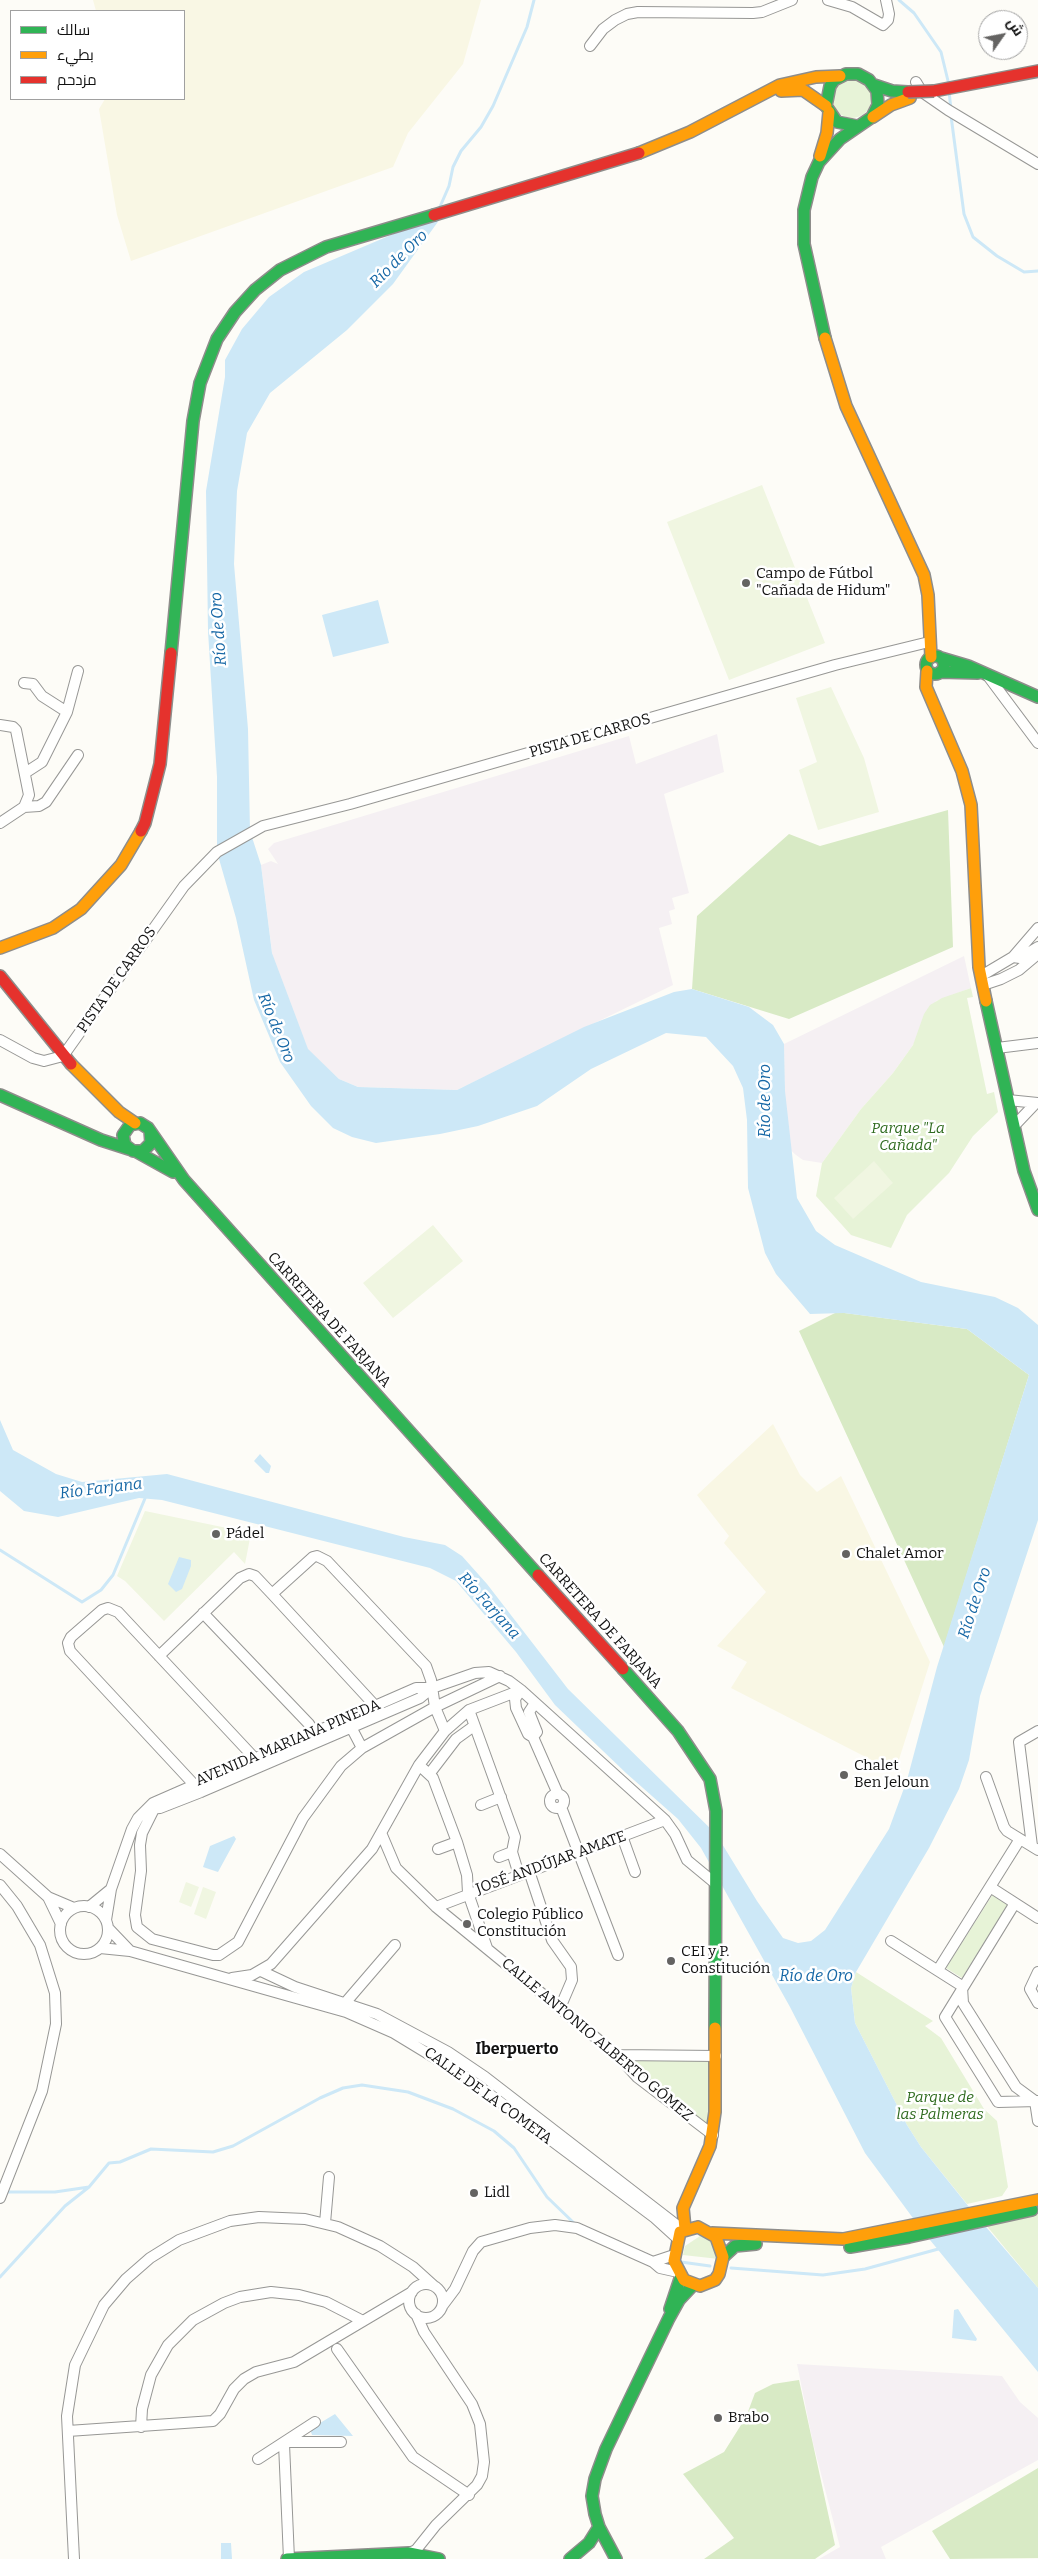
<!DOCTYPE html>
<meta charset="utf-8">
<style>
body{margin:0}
#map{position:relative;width:1038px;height:2559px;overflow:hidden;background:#fdfcf7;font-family:Bitter,Cairo,serif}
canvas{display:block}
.legend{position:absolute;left:10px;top:10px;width:175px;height:90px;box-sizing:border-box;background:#fff;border:1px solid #a0a0a0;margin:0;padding:6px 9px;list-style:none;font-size:15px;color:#111}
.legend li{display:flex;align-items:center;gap:10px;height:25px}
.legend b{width:25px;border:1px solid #a0a0a0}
.north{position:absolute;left:978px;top:10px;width:50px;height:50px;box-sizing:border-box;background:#fff;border:1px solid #a0a0a0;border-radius:50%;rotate:57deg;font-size:14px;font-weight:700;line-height:20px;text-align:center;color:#111}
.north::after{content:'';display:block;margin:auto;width:18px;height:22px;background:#646362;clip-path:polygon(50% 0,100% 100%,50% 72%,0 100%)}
</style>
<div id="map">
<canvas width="1038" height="2559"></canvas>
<ul class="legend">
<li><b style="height:6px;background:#30b455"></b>سالك</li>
<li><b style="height:6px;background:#ff9f0a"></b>بطيء</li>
<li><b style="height:6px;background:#e5322d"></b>مزدحم</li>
</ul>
<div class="north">ش</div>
</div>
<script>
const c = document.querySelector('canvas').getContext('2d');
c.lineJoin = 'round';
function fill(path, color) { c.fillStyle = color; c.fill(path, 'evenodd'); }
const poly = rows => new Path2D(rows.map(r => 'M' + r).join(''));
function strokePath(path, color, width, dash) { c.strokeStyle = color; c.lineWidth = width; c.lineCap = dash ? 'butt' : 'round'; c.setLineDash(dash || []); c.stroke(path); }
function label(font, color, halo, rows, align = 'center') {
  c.font = font + ' Bitter,serif'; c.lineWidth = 5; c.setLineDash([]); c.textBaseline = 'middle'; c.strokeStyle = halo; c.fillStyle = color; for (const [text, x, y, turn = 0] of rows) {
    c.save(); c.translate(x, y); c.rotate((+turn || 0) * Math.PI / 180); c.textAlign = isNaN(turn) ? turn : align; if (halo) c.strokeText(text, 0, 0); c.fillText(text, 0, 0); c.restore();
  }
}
const industrial = poly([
 [717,734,724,772,664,794,689,893,672,898,675,909,669,911,672,924,659,928,673,985,457,1090,358,1087,339,1079,308,1050,275,976,261,865,271,861,278,864,268,849,274,843,629,736,636,764],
 [964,956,971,988,936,1001,913,1045,893,1073,861,1109,822,1163,803,1160,796,1155,785,1145,784,1044],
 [797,2364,1002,2376,1020,2402,1038,2418,1038,2460,881,2547,886,2559,819,2559,840,2547,813,2443]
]);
const farmland = poly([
 [93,0,481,0,463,64,408,133,393,167,131,261,117,215,99,109,105,99,184,99,184,11,96,11],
 [773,1424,800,1475,817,1492,841,1476,930,1662,895,1772,731,1688,747,1662,717,1646,766,1592,724,1543,729,1536,697,1495]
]);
const green = poly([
 '833 99a19 19 0 1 1 38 0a19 19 0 1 1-38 0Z',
 [971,988,973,997,967,998,987,1094,994,1092,998,1112,973,1136,949,1173,907,1215,891,1248,851,1235,816,1196,822,1163,861,1109,893,1073,913,1045,924,1014,930,1005,942,998],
 [993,1894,1009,1903,962,1978,946,1968],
 [856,1972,933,2021,925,2026,941,2038,984,2109,997,2121,1008,2187,1002,2196,967,2204,921,2147,907,2125,855,2023,851,1988],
 [626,2059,711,2061,711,2134],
 [1038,2214,1038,2288,986,2225],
 [700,2236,710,2240,719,2259,683,2255,685,2246]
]);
const forest = poly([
 [948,810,953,947,789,1019,692,989,697,916,789,834,820,846],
 [837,1312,967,1329,1029,1375,944,1647,799,1331],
 [799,2380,835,2545,815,2559,704,2559,734,2538,683,2474,724,2452,746,2417,755,2393,773,2384],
 [1038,2468,1038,2558,950,2559,932,2531]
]);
const pitch = poly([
 [762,485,825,643,729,680,667,522],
 [831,687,864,758,879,812,818,830,799,770,817,762,796,698],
 [874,1161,893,1183,853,1219,834,1198],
 [433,1225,463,1261,393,1318,363,1283],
 [145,1511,251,1533,245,1564,234,1552,164,1621,125,1581,117,1576],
 [186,1882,199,1887,191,1907,179,1902],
 [203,1887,216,1892,206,1919,194,1914]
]);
const water = poly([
 [445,212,393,284,347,330,270,393,247,433,237,491,234,564,248,729,250,831,261,865,272,953,308,1049,339,1079,358,1087,457,1090,584,1027,674,992,692,989,749,1007,773,1025,784,1044,785,1091,797,1198,816,1231,835,1245,921,1282,995,1297,1018,1308,1038,1325,1038,1520,980,1696,969,1760,959,1789,929,1848,856,1972,851,1988,855,2023,907,2125,921,2147,969,2207,1038,2288,1038,2372,921,2229,865,2153,790,2007,701,1848,678,1819,626,1773,555,1705,516,1652,456,1581,430,1568,162,1500,139,1498,58,1517,24,1511,0,1491,0,1420,13,1450,56,1474,82,1482,167,1474,404,1537,445,1545,462,1556,487,1584,568,1689,716,1834,757,1901,783,1938,798,1943,811,1941,825,1930,889,1829,907,1780,937,1667,1029,1375,967,1329,844,1313,810,1314,776,1274,765,1253,748,1188,747,1120,743,1088,733,1066,706,1037,666,1033,591,1069,537,1106,478,1126,440,1134,376,1143,352,1137,333,1128,311,1106,280,1062,254,1000,236,918,217,852,217,777,208,631,206,491,225,377,225,360,242,329,269,297,304,272],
 [378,600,389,643,333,657,322,615],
 [260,1454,271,1466,269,1473,266,1473,254,1461],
 [179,1557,191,1560,191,1566,182,1589,176,1592,168,1584],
 [234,1836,236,1839,218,1872,203,1867,210,1846],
 [958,2309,977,2339,976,2341,952,2338,954,2310],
 [335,2414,353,2436,312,2435,310,2429],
 [221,2543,231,2543,232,2559,221,2559]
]);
const stream = poly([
 [899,0,914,13,941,52,949,85],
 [949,91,951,110],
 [951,116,964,214,973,237,997,256,1024,272,1038,271],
 [439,209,449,186,453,167,461,151,481,127,493,106,527,27,534,0],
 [0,1550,82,1602,101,1590,113,1575,146,1496],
 [6,2192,55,2192,89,2187],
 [681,2262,710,2266],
 [731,2268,823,2275,865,2269,942,2248],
 [0,2277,65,2206,89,2187,109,2163,120,2162,151,2149,213,2152,233,2146,320,2098,343,2088,362,2085,408,2092,453,2109,494,2131,514,2148,547,2197,576,2225]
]);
const street = poly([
 [828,0,852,7,883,25,888,20,889,14,886,0],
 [590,46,603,29,615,20,627,14,638,12,753,13,762,12,792,0],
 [916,82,922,92,948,110,1038,164],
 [988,676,1038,743],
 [24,683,33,684,42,696,67,712],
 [0,725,13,727,16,730,29,795,24,807,0,823],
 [25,773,42,762,67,712,78,671],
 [24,807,39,806,46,802,78,755],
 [1013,957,1020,958,1038,947],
 [981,976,1013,957,1038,928],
 [983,985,1001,979,1019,970,1038,954],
 [0,1040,33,1058,44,1061,63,1056,184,886,217,852,263,826,350,804,835,665,929,642],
 [997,1048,1038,1043],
 [1008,1100,1038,1103],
 [1014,1126,1035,1104],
 [272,1594,313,1557,317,1556,327,1561,426,1666,431,1680,435,1707,445,1731],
 [203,1613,309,1724,318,1737],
 [159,1656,240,1578,249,1574,255,1576,272,1594,379,1710],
 [521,1690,515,1699,516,1708,528,1734,533,1737,537,1732,529,1712,535,1703],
 [469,1710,515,1837,512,1852,519,1875],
 [351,1727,362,1748],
 [533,1737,558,1794],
 [419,1765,433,1778,457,1842,467,1875,468,1893,487,1948],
 [430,1773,456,1739,474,1726],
 [986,1777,1004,1827,1007,1831,1038,1850],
 [201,1792,70,1651,68,1643,71,1637,102,1610,108,1608,118,1612,261,1765],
 '550 1801a7 7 0 1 1 14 0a7 7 0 1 1-14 0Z',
 [481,1805,501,1797],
 [561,1807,618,1955],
 [147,1809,160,1808,201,1792,420,1698,432,1688,475,1673,489,1672,509,1681,521,1690,665,1820,675,1834,687,1860,716,1884],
 [154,1809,142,1833,140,1845,141,1871,135,1915,137,1927,152,1939,213,1955,219,1955,238,1942,303,1818,341,1766,362,1748,435,1707,500,1676],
 [382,1835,396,1868,436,1907,617,2055,637,2077,713,2135],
 [622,1836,635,1872],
 [1032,1846,1019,1742,1038,1731],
 [438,1849,457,1842],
 [0,1854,48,1897,74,1908],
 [499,1857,512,1852],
 [529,1871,552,1940,571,1967,572,1980,560,2008],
 [0,1885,17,1906,40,1945,55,1993,56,2024,42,2091,0,2198],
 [990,1887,1038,1918],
 [48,1897,61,1924],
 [1015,1903,945,2017,998,2102,1038,2101],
 '60 1930a24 24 0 1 1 48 0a24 24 0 1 1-48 0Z',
 [89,1907,111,1889],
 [436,1907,665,1820],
 [106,1920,111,1889,132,1829,138,1818,153,1803,416,1688,432,1688],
 [108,1928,130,1951],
 [891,1941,962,1986],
 [100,1948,130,1951,289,1996,346,2012,394,2033,468,2078,655,2218,677,2238],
 [938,1970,1020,1839],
 [261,1971,295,1987,377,2014,448,2052,485,2077,683,2230],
 [1038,1972,1030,1989,1038,2003],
 [232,1978,252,1975,271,1964,372,1849,419,1765,445,1731,469,1710,521,1690],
 [962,1987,963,2003,1016,2087,1035,2101],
 [346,2002,395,1945],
 [617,2055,716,2056],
 [1035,2101,1038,2121],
 [325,2223,329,2177],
 [653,2262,674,2255],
 '409 2301a17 17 0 1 1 34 0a17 17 0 1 1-34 0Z',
 [443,2305,455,2289,473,2251,481,2242,530,2228,555,2225,577,2228,653,2262,660,2268,678,2272],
 [337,2349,413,2457,469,2495],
 [141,2427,142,2409,151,2375,168,2345,193,2320,224,2303,240,2297,271,2292,299,2295,326,2302,363,2321],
 [68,2431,213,2421,220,2414,234,2389,244,2379,256,2372,294,2362,412,2292],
 [258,2459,315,2422],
 [409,2553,416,2550,436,2525,477,2485,482,2476,484,2462,480,2424,472,2404,424,2332,416,2314],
 [74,2559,67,2416,75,2365,104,2305,126,2279,150,2258,179,2240,230,2221,259,2217,305,2219,338,2227,380,2246,413,2267,434,2286],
 [289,2559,284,2444,285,2442,341,2442]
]);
const fast = poly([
 [874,85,892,91,908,92],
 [825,338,804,244,804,210,812,177,819,162,840,139,872,117,878,105,877,91,869,80,858,74,846,74,834,80,830,86,826,106,837,122,857,126],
 [171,653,193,421,200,383,217,339,235,312,255,290,280,270,326,247,434,215],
 '926 665a9 9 0 1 1 18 0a9 9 0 1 1-18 0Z',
 [941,658,968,666,1038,697],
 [940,672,978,673],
 [986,1001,1024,1171,1038,1210],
 [0,1095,101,1140,129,1149],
 [150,1131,151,1143,143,1151,133,1151,125,1145,123,1135,130,1125,140,1123,148,1128,184,1180,538,1575],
 [137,1152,173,1172],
 [623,1669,678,1731,710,1779,716,1811,715,2028],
 [850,2247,909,2237,1032,2210],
 [723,2257,735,2246,756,2244],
 [670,2309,681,2276],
 [287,2559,409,2553,439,2559],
 [570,2559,589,2543,599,2527],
 [616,2559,599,2527,595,2514,592,2496,595,2479,606,2449,669,2318,679,2300,693,2285]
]);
const slow = poly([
 [781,91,803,90,826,106],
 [873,117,891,105,910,98],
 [639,153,690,132,780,85,816,77,840,76],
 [820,156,827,133,829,112],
 [825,338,846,406,924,575,928,595,931,657],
 [927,671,926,687,962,771,971,805,979,967,986,1001],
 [0,948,53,928,81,909,121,865,141,831],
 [71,1064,119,1112,135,1123],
 [698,2227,716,2237,723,2257,719,2274,715,2280,700,2286,684,2280,674,2261,680,2232,698,2227],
 [685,2229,683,2208,710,2146,715,2112,715,2028],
 [712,2233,843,2239,1038,2200]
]);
const jam = poly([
 [934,91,1038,71],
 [434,215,639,153],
 [141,831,145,823,160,764,171,653],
 [0,976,71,1064],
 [538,1575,623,1669]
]);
const jamBridge = poly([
 [908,92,934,91]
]);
const markers = [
 [746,583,5,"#646362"],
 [216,1534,5,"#646362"],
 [846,1554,5,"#646362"],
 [844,1775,5,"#646362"],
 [467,1924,5,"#646362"],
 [671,1961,5,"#646362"],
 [474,2193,5,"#646362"],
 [718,2418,5,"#646362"]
];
const poiNames = [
 ["Campo de Fútbol",756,574],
 ["\"Cañada de Hidum\"",756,591],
 ["Pádel",226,1534],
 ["Chalet Amor",856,1554],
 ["Chalet",854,1766],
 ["Ben Jeloun",854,1783],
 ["Colegio Público",477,1915],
 ["Constitución",477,1932],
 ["CEI y P.",681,1952],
 ["Constitución",681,1969],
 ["Lidl",484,2193],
 ["Brabo",728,2418]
];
const streetNames = [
 ["PISTA DE CARROS",590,736,-16],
 ["PISTA DE CARROS",117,980,-55],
 ["CARRETERA DE FARJANA",329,1320,48],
 ["CARRETERA DE FARJANA",600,1621,48],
 ["AVENIDA MARIANA PINEDA",288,1743,-23],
 ["JOSÉ ANDÚJAR AMATE",551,1863,-20],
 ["CALLE ANTONIO ALBERTO GÓMEZ",597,2040,40],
 ["CALLE DE LA COMETA",488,2096,36]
];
const parkNames = [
 ["Parque \"La",908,1129],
 ["Cañada\"",908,1146],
 ["Parque de",940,2098],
 ["las Palmeras",940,2115]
];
const waterNames = [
 ["Río de Oro",399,259,-45],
 ["Río de Oro",219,629,-94],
 ["Río de Oro",276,1028,68],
 ["Río de Oro",766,1101,-90],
 ["Río Farjana",101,1489,-7],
 ["Río de Oro",975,1603,-72],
 ["Río Farjana",489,1606,48],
 ["Río de Oro",816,1977]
];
const neighbourhoodNames = [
 ["Iberpuerto",517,2050]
];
fill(industrial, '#f5f0f3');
fill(farmland, '#f9f7e4');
fill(green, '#e7f3d7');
fill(forest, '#d8eac5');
fill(pitch, '#f0f6e1');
fill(water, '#cde8f7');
strokePath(stream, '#cde8f7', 3);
strokePath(street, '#979795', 12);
strokePath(fast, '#8e8d8b', 14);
strokePath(slow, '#8e8d8b', 14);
strokePath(jam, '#8e8d8b', 14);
strokePath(street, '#fffffe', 10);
strokePath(fast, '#30b455', 11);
strokePath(slow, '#ff9f0a', 11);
strokePath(jam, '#e5322d', 11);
strokePath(jamBridge, '#8e8d8b', 14, []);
strokePath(jamBridge, '#e5322d', 11);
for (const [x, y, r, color] of markers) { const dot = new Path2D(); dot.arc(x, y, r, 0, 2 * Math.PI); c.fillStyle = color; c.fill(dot); strokePath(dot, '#fff', 2); }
label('15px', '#111', '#fff', poiNames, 'left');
label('15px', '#111', '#fff', streetNames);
label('italic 15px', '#2f6b1f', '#fff', parkNames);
label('italic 16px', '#1768a6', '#fff', waterNames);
label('bold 16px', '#111', '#fff', neighbourhoodNames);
</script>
